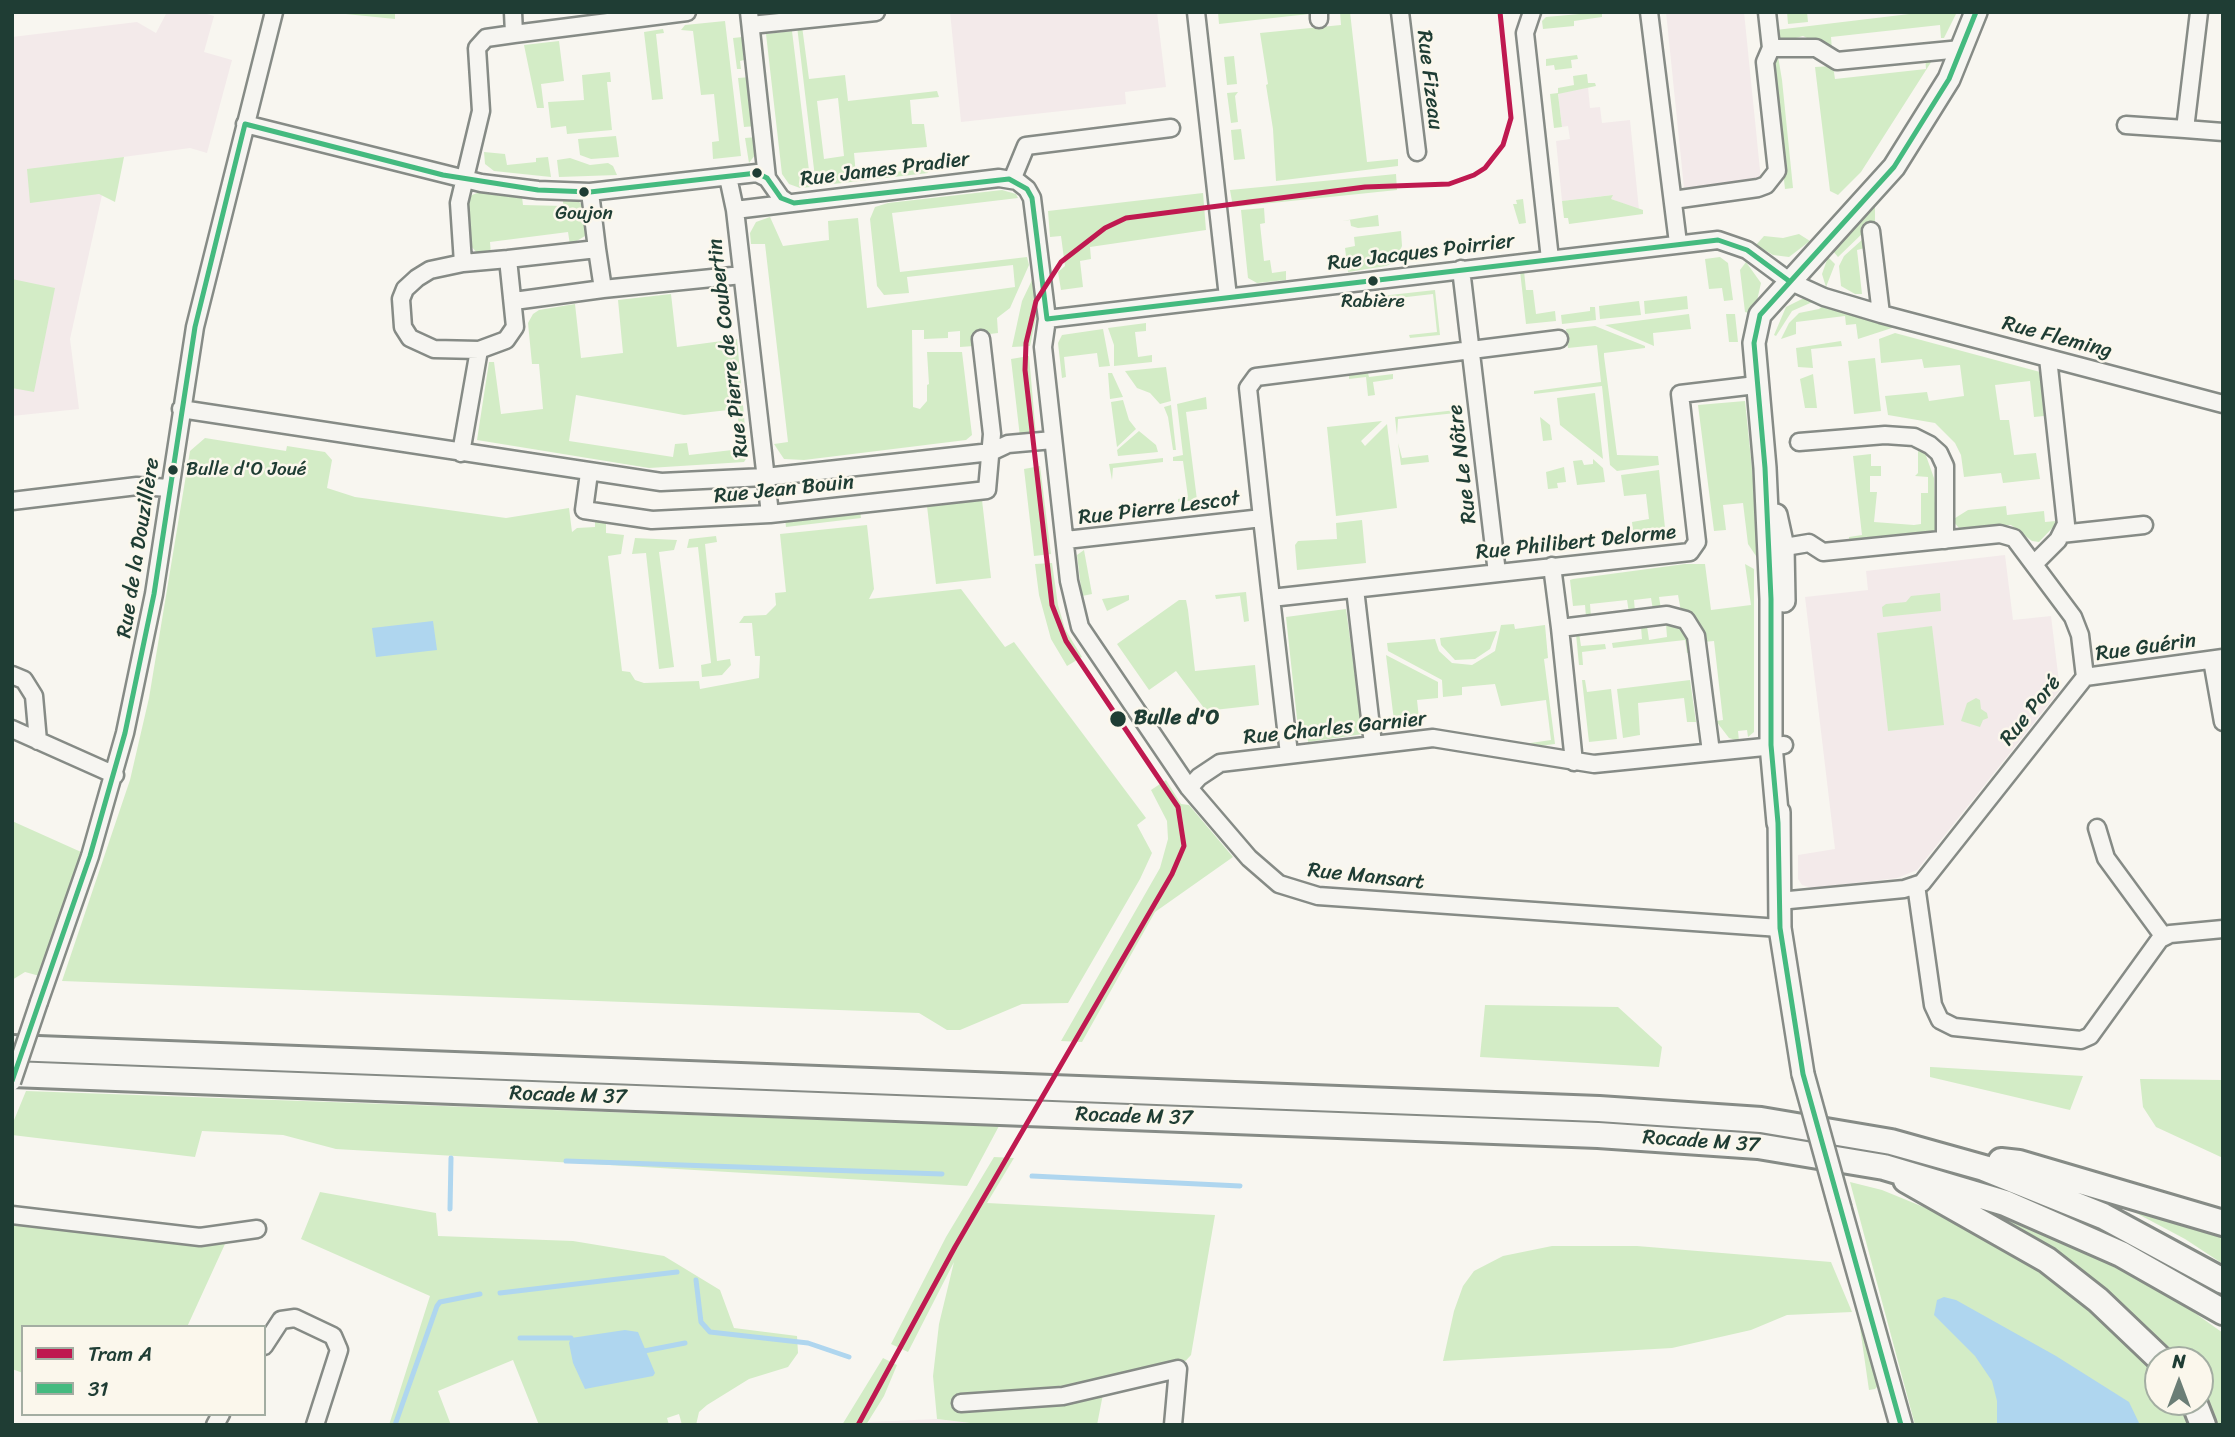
<!DOCTYPE html>
<meta charset="utf-8">
<style>
body{margin:0}
#map{position:relative;width:2235px;height:1437px;overflow:hidden;background:#f8f6f0;font-family:Sriracha,sans-serif}
canvas{display:block}
.frame{position:absolute;inset:0;border:14px solid #1f3d34;pointer-events:none}
.legend{position:absolute;left:21px;top:1325px;width:245px;height:91px;box-sizing:border-box;background:#fbf7ec;border:2px solid #a3ada2;margin:0;padding:9px 12px;list-style:none;font-size:21px;color:#1f3d34}
.legend li{display:flex;align-items:center;gap:14px;height:35px}
.legend b{width:35px;border:2px solid #a3ada2}
.north{position:absolute;left:2144px;top:1346px;width:70px;height:70px;box-sizing:border-box;background:#fbf7ec;border:2px solid #a3ada2;border-radius:50%;rotate:0deg;font-size:19px;font-weight:700;line-height:28px;text-align:center;color:#1f3d34}
.north::after{content:'';display:block;margin:auto;width:24px;height:32px;background:#6b7e76;clip-path:polygon(50% 0,100% 100%,50% 72%,0 100%)}
</style>
<div id="map">
<canvas width="2235" height="1437"></canvas>
<div class="frame"></div>
<ul class="legend">
<li><b style="height:9px;background:#bf1950"></b>Tram A</li>
<li><b style="height:9px;background:#44ba7f"></b>31</li>
</ul>
<div class="north">N</div>
</div>
<script>
const c = document.querySelector('canvas').getContext('2d');
c.lineJoin = 'round';
function fill(path, color) { c.fillStyle = color; c.fill(path, 'evenodd'); }
const poly = rows => new Path2D(rows.map(r => 'M' + r).join(''));
function strokePath(path, color, width, dash) { c.strokeStyle = color; c.lineWidth = width; c.lineCap = dash ? 'butt' : 'round'; c.setLineDash(dash || []); c.stroke(path); }
function label(font, color, halo, rows, align = 'center') {
  c.font = font + ' Sriracha,sans-serif'; c.lineWidth = 5; c.setLineDash([]); c.textBaseline = 'middle'; c.strokeStyle = halo; c.fillStyle = color; for (const [text, x, y, turn = 0] of rows) {
    c.save(); c.translate(x, y); c.rotate((+turn || 0) * Math.PI / 180); c.textAlign = isNaN(turn) ? turn : align; if (halo) c.strokeText(text, 0, 0); c.fillText(text, 0, 0); c.restore();
  }
}
const built = poly([
 [167,12,200,12,214,16,204,52,232,60,207,153,190,148,27,170,102,195,70,339,79,409,12,416,12,37,137,22,156,33],
 [950,12,1157,12,1166,87,1125,92,1126,104,961,122],
 [1666,12,1744,12,1761,180,1684,188],
 [1588,87,1590,108,1600,107,1602,123,1630,120,1639,210,1611,199,1612,195,1562,201,1556,141,1570,139,1568,126,1562,127,1558,93],
 [2005,555,2013,620,2051,616,2060,690,1917,870,1897,878,1812,888,1802,885,1798,879,1798,855,1835,849,1805,597,1868,590,1866,571],
 [937,1419,987,1425,866,1425,869,1422]
]);
const green = poly([
 [326,12,395,12,395,19],
 [1218,12,1309,12,1309,14,1219,24],
 [1340,12,1350,12,1367,162,1398,159,1398,166,1276,181,1273,129,1266,85,1268,84,1260,33,1341,25],
 [1602,12,1602,17,1574,21,1574,26,1543,29,1542,21,1546,17],
 [1787,12,1807,12,1808,22,1788,24],
 [1926,12,1957,12,1944,38,1941,38,1940,25,1831,37,1832,50,1803,36,1778,43,1776,30],
 [725,21,741,156,713,159,712,142,719,141,714,94,701,95,693,31,681,30,685,25],
 [797,26,802,26,809,79,845,75,848,101,937,91,939,97,910,100,912,124,924,124,927,147,854,153,856,175,928,169,928,173,816,186],
 [838,98,844,156,824,159,817,101],
 [663,29,664,33,656,34,663,99,652,100,644,32],
 [792,31,811,187,800,188,789,184,782,174,766,34],
 [742,37,744,60,740,61,741,69,737,69,733,38],
 [559,41,564,81,541,84,544,108,537,108,524,45],
 [1577,55,1578,59,1571,60,1572,68,1555,70,1554,65,1546,66,1546,59],
 [1234,56,1237,84,1227,85,1224,57],
 [1778,56,1782,80,1793,188,1785,189,1771,61],
 [1925,56,1935,56,1861,172,1838,195,1830,191,1815,67,1833,66,1835,79,1926,69],
 [610,72,611,82,607,82,612,130,567,134,566,126,551,128,548,102,584,100,582,75],
 [1587,74,1588,83,1595,83,1596,86,1558,94,1562,127,1554,128,1550,94,1558,93,1558,88,1574,85,1573,76],
 [751,77,756,126,744,127,738,78],
 [1238,92,1235,96,1238,122,1231,123,1227,93],
 [1241,129,1245,159,1234,160,1231,130],
 [616,136,619,157,591,159,580,155,578,139],
 [757,137,755,155,749,163,745,138],
 [484,152,505,154,507,165,536,162,536,158,548,157,551,177,494,171,485,164],
 [124,157,115,202,99,194,30,203,27,169],
 [570,158,590,165,608,163,613,166,617,175,559,177,557,160],
 [1396,174,1397,190,1233,207,1230,190],
 [1002,190,1016,194,1018,198,892,213,900,272,1027,257,1029,265,1010,308,997,318,998,333,973,336,974,346,960,347,960,331,948,332,948,338,924,339,924,330,912,330,913,407,920,409,927,401,927,385,929,384,927,352,962,352,972,435,966,440,804,460,784,459,774,444,788,442,765,244,751,244,750,233,756,222,770,217,783,246,829,240,828,221,858,218,867,308,1015,287,1013,265,907,277,909,293,884,295,877,286,870,219,875,207,888,203],
 [482,191,522,197,523,205,563,206,563,198,573,198,583,205,587,214,585,236,570,245,568,232,490,242,491,255,478,254,470,245,465,203,472,195],
 [1203,193,1206,230,1090,247,1091,259,1080,261,1083,287,1061,290,1058,272,1065,266,1061,236,1050,237,1048,211],
 [1613,195,1611,199,1643,210,1643,214,1569,224,1568,218,1564,218,1562,201],
 [1523,199,1526,223,1519,224,1513,204,1517,204,1516,200],
 [1875,207,1875,221,1864,223,1865,231,1838,257,1833,251],
 [1264,208,1265,223,1260,224,1264,261,1270,260,1272,273,1286,271,1286,280,1257,283,1248,278,1241,210],
 [1378,215,1379,226,1358,228,1351,226,1350,220,1342,221],
 [1401,231,1402,246,1395,262,1386,266,1348,272,1345,248,1355,246,1354,237],
 [1799,234,1810,241,1789,257,1773,255,1756,245,1764,236,1783,238],
 [1864,238,1865,248,1857,250,1862,294,1855,294,1841,286,1839,266,1844,256],
 [1720,257,1728,263,1733,300,1724,301,1722,288,1709,289,1705,259],
 [1828,257,1835,264,1826,287,1822,274],
 [1746,262,1761,283,1754,314,1745,312,1740,270],
 [1520,271,1524,271,1526,290,1533,290,1536,314,1555,311,1556,321,1526,324],
 [1033,278,1037,313,1030,346,1012,347,1022,301],
 [12,279,55,288,34,392,12,388],
 [1435,290,1440,335,1410,338,1409,335,1437,332,1433,294,1354,303,1354,299],
 [671,294,677,347,737,339,745,427,739,427,737,409,684,415,576,395,569,441,673,457,675,444,687,443,689,455,741,449,740,435,746,435,749,454,744,462,649,468,477,440,489,362,494,362,501,414,543,409,539,364,532,364,528,323,533,314,539,310,575,304,581,358,623,353,618,300],
 [1687,296,1688,309,1645,314,1644,301],
 [1804,298,1817,300,1792,311,1776,336,1774,335,1786,307],
 [1639,301,1641,315,1600,319,1599,306],
 [1825,304,1895,325,1895,327,1858,339,1856,324,1846,325,1845,316,1796,322,1796,334,1781,339,1789,323,1799,313,1819,309],
 [1590,307,1595,307,1596,320,1562,324,1561,315,1590,311],
 [1689,314,1691,329,1653,333,1654,346,1605,325],
 [1726,314,1735,314,1738,342,1729,342],
 [1146,323,1146,331,1135,332,1138,357,1152,355,1152,362,1114,366,1114,345,1108,328],
 [1595,326,1645,346,1645,348,1604,353,1604,356,1617,455,1658,456,1659,465,1617,471,1610,465,1602,386,1534,394,1534,391,1601,382,1597,345,1568,348,1566,329],
 [1103,329,1110,366,1099,367,1097,353,1064,357,1066,377,1062,378,1058,343,1062,335],
 [1895,333,2040,372,2044,416,2034,417,2030,381,1995,385,2000,420,2009,420,2014,455,2036,453,2040,479,2003,483,2001,473,1964,477,1961,455,1955,443,1935,423,1888,415,1885,396,1927,392,1929,401,1964,396,1960,365,1924,368,1922,359,1881,363,1879,339],
 [1841,341,1842,346,1811,349,1813,368,1798,367,1796,348],
 [1029,356,1036,435,1020,437,1011,359],
 [1875,358,1881,411,1854,414,1848,361],
 [1166,367,1171,401,1160,404,1150,393,1137,388,1125,371],
 [1108,373,1112,373,1123,397,1110,399],
 [1368,373,1369,377,1393,374,1393,379,1373,382,1375,395,1368,396,1366,377,1349,379,1349,375],
 [1813,374,1817,408,1805,408,1800,379],
 [1595,393,1599,424,1603,459,1560,425,1557,398],
 [1206,397,1207,409,1186,412,1197,500,1178,502,1178,499,1188,497,1183,461,1173,461,1173,457,1183,455,1177,404],
 [1123,400,1129,420,1136,429,1117,447,1111,402],
 [1745,401,1762,565,1748,544,1743,503,1723,505,1726,530,1714,531,1698,405],
 [1171,405,1176,450,1173,450,1168,417,1164,407],
 [1456,410,1456,413,1398,419,1397,435,1395,417],
 [1540,417,1550,425,1552,440,1543,441],
 [1382,421,1361,441,1365,446,1387,424,1397,508,1336,516,1327,427],
 [1139,431,1156,445,1158,452,1118,456,1117,450],
 [205,438,286,451,287,446,325,452,332,460,327,488,355,497,506,518,569,508,572,532,577,528,595,527,595,517,606,522,606,533,624,535,621,554,608,556,622,671,630,672,635,680,644,683,699,681,700,689,759,678,760,656,755,656,752,623,739,623,744,616,766,615,776,605,775,593,786,592,780,534,867,525,874,589,869,599,961,589,1005,647,1014,642,1146,818,1137,825,1152,853,1140,879,1068,1003,1022,1004,960,1030,947,1030,919,1013,62,981,130,780,149,698,190,451],
 [1398,443,1402,458,1428,455,1429,462,1401,465],
 [1918,451,1925,453,1934,478,1936,531,1849,541,1849,537,1862,535,1853,456,1871,454,1871,466,1881,466,1881,476,1870,476,1870,492,1877,492,1874,522,1914,525,1921,524,1921,493,1928,493,1928,477,1915,476,1918,473],
 [1163,458,1163,462,1113,468,1112,480,1109,464],
 [1593,459,1603,468,1605,482,1577,485,1573,461,1582,460,1584,465,1593,464],
 [1040,466,1051,554,1034,556,1024,469],
 [1564,467,1566,482,1557,483,1558,488,1548,489,1546,472],
 [1659,470,1665,528,1633,531,1632,522,1649,519,1646,494,1624,496,1621,475],
 [982,500,991,578,936,584,927,506],
 [2006,506,2007,515,2044,511,2045,522,2056,521,2056,524,2039,542,2032,541,2011,525,1959,528,1952,520,1968,510],
 [860,510,861,518,786,527,785,518],
 [1362,520,1366,563,1297,570,1295,545,1298,541,1337,539,1336,523],
 [716,536,717,542,705,544,717,661,730,659,731,665,722,675,702,677,701,665,711,663,698,547,687,548,689,539],
 [635,538,677,540,674,550,659,552,674,667,659,669,646,553,632,554],
 [1084,550,1092,594,1082,596,1077,555],
 [1052,563,1058,605,1065,629,1082,657,1067,666,1051,639,1039,595,1035,564],
 [1685,564,1705,564,1711,610,1751,605,1745,564,1754,569,1754,732,1748,737,1747,730,1738,731,1739,741,1729,738,1716,721,1723,720,1714,641,1703,642,1681,611,1678,595,1659,597,1661,609,1653,610,1651,598,1634,600,1635,612,1629,613,1627,600,1590,604,1591,617,1586,617,1585,605,1573,606,1570,580,1573,579],
 [1246,592,1249,621,1244,622,1240,596,1216,599,1215,595],
 [1940,593,1941,611,1883,617,1882,607,1886,604,1906,602,1911,596],
 [1129,595,1129,600,1107,611,1102,599],
 [1179,600,1186,600,1188,610,1195,671,1255,665,1259,705,1214,710,1215,716,1210,716,1176,671,1149,690,1117,644],
 [1346,609,1363,734,1308,742,1307,727,1298,728,1286,617],
 [1674,623,1687,632,1692,652,1687,653,1685,640,1613,648,1612,643,1642,639,1641,627,1647,626,1649,640,1667,637,1666,624],
 [1514,624,1515,629,1545,625,1548,658,1544,659,1555,744,1524,748,1524,744,1551,740,1546,700,1501,706,1495,684,1462,687,1462,695,1443,697,1442,680,1388,651,1387,643,1435,639,1439,651,1452,663,1472,665,1495,651,1501,625],
 [1932,626,1944,725,1888,731,1877,633],
 [1497,631,1490,649,1475,659,1455,660,1441,645,1440,638],
 [1579,633,1581,646,1605,644,1606,649,1582,652,1583,665,1579,665,1576,634],
 [1386,655,1438,682,1438,698,1417,700,1420,727,1395,729],
 [1582,680,1585,680,1587,692,1611,689,1617,739,1589,742],
 [1690,680,1696,722,1687,722,1684,698,1638,703,1640,735,1623,738,1617,689],
 [1976,698,1980,700,1981,709,1987,713,1988,718,1983,720,1980,727,1961,721,1967,703],
 [1166,780,1181,804,1189,805,1233,857,1155,912,1082,1042,1061,1041,1160,868,1168,839,1167,821,1151,790],
 [12,821,90,856,47,978,25,972,12,980],
 [1485,1005,1618,1007,1662,1047,1659,1067,1480,1057],
 [1930,1067,1931,1067,2083,1076,2070,1110,1930,1077],
 [2140,1079,2223,1080,2223,1158,2156,1127,2143,1107],
 [26,1091,994,1126,999,1126,967,1186,336,1149,283,1135,202,1131,195,1157,12,1135,12,1125],
 [994,1157,1014,1158,987,1203,1215,1215,1191,1355,1178,1369,1103,1394,1097,1425,987,1425,937,1419,933,1376,939,1324,954,1262,908,1352,891,1344,946,1237],
 [1850,1182,1882,1190,1943,1215,2020,1255,2069,1289,2133,1344,2158,1374,2158,1402,2182,1402,2191,1425,1915,1425],
 [320,1192,436,1213,438,1236,573,1241,664,1256,720,1290,734,1328,797,1336,798,1353,788,1367,749,1379,707,1405,699,1412,696,1425,682,1425,679,1414,667,1418,669,1425,539,1425,513,1360,438,1391,451,1425,389,1425,430,1296,301,1239],
 [2123,1206,2223,1238,2223,1264,2185,1239],
 [1996,1214,2102,1260,2178,1301,2223,1333,2223,1425,2209,1425,2200,1402,2200,1360,2172,1360,2149,1330,2101,1287],
 [12,1215,230,1233,187,1327,23,1327,23,1373,12,1369],
 [1552,1246,1637,1246,1831,1262,1852,1312,1787,1315,1751,1330,1672,1348,1443,1361,1454,1311,1463,1286,1474,1271,1503,1256],
 [1859,1321,1879,1385,1875,1389,1869,1390],
 [883,1358,897,1365,884,1396,866,1425,842,1425]
]);
const water = poly([
 [433,621,437,650,376,657,372,628],
 [1944,1297,1956,1300,2056,1356,2129,1402,2140,1425,1997,1425,1997,1401,1992,1381,1975,1356,1934,1315,1937,1300],
 [625,1330,638,1332,655,1373,653,1376,585,1389,573,1363,569,1343,571,1338]
]);
const stream = poly([
 [566,1161,942,1174],
 [1032,1176,1240,1186],
 [450,1209,451,1158],
 [696,1280,701,1322,710,1332,808,1343,849,1357],
 [500,1293,677,1272],
 [520,1338,571,1338],
 [644,1351,685,1343],
 [395,1425,437,1306,440,1302,480,1294]
]);
const minor = poly([
 [749,12,767,178],
 [1196,12,1228,297],
 [1319,12,1319,19],
 [1400,12,1417,152],
 [1532,12,1525,33,1550,259],
 [1649,12,1678,243],
 [2199,12,2185,129,2223,132],
 [751,25,876,12],
 [514,34,687,12],
 [1771,48,1816,48,1837,61,1961,49],
 [245,124,481,183,538,190,590,192,757,173,767,178,781,198,787,202],
 [2126,125,2185,129],
 [728,177,735,210,770,514],
 [1012,180,1026,146,1171,128],
 [590,192,597,249],
 [1673,200,1758,188,1766,185,1777,171,1765,62,1771,48,1767,12],
 [735,210,999,178,1017,181,1027,189,1032,198,1047,319,1043,347,1069,581,1080,627,1189,788,1249,858,1279,884,1318,896,1780,928],
 [508,259,597,249,603,289,514,301],
 [463,263,508,259,515,327,506,340,479,350],
 [1461,269,1497,573],
 [603,289,742,275],
 [1881,314,2223,404],
 [1047,319,1718,240,1747,250,1789,281,1824,297,1881,314,1871,231],
 [181,409,661,482,765,477,991,452,1008,444,1053,440],
 [1799,442,1885,435,1914,437,1930,445,1939,453,1945,466,1945,540],
 [461,453,479,350,434,349,410,338,403,327,401,299,405,289,417,278,430,270,463,263,459,203,481,111,477,48,486,38,514,34,513,12],
 [589,473,584,510,652,520,770,514,987,490,992,434,981,339],
 [12,501,137,486,170,488],
 [1262,518,1271,598],
 [2061,534,2144,525],
 [1066,540,1262,518,1248,388,1256,377,1559,339],
 [1773,549,1809,543,1823,552,2000,534,2014,538,2073,617,2080,635,2085,677,1922,883,1904,889,1779,901],
 [2035,563,2058,540,2066,524,2048,358],
 [1552,566,1560,628,1667,615,1686,620,1696,636,1711,752],
 [1355,589,1373,744],
 [1560,628,1574,762],
 [2212,660,2223,722],
 [12,675,24,680,34,696,38,741],
 [2085,677,2223,658],
 [12,729,115,775],
 [1289,754,1271,598,1690,552,1697,542,1680,394,1756,385],
 [1189,788,1199,777,1220,763,1433,738,1594,764,1784,745],
 [2097,828,2106,858,2164,937],
 [1916,885,1933,1005,1940,1020,1954,1027,2081,1040,2090,1036,2160,939,2170,934,2223,929],
 [39,1002,90,856,125,733,154,594,195,327,274,12],
 [12,1215,200,1237,257,1229],
 [264,1346,281,1320,295,1318,333,1336,339,1350,315,1425],
 [961,1403,1063,1396,1178,1369,1173,1425],
 [215,1425,221,1414]
]);
const secondary = poly([
 [1776,515,1783,547,1784,601],
 [1779,812,1780,928,1803,1074],
 [1778,823,1771,745,1771,599,1765,468,1754,343,1760,315,1894,167,1949,79,1976,12],
 [1840,1208,1901,1425]
]);
const trunk = poly([
 [12,1048,1599,1109,1761,1120,1891,1142,1984,1168,2103,1216,2223,1281],
 [12,1074,1598,1135,1758,1146,1884,1167,2005,1203,2121,1254,2223,1312],
 [2001,1161,2019,1163,2223,1223],
 [1906,1180,2047,1260,2098,1300,2161,1360],
 [2194,1402,2203,1425]
]);
const minorBridge = poly([
 [12,1082,39,1002]
]);
const secondaryBridge = poly([
 [1803,1074,1840,1208]
]);
const bus1 = poly([
 [245,124,443,175,538,190,590,192,757,173,767,178,781,198,794,203,1009,179,1027,189,1032,198,1047,319],
 [1047,319,1718,240,1747,250,1789,281],
 [12,1081,90,856,125,733,154,594,195,327,245,124],
 [1901,1425,1803,1074,1780,928,1778,823,1771,745,1771,599,1765,468,1754,343,1760,315,1894,167,1949,79,1976,12]
]);
const tram1 = poly([
 [858,1425,955,1247,1172,874,1184,846,1178,807,1066,641,1052,605,1025,370,1026,343,1036,301,1061,262,1105,228,1126,218,1365,187,1449,184,1474,175,1485,168,1503,145,1511,118,1500,12]
]);
const markers = [
 [757,173,6,"#1f3d34"],
 [584,192,6,"#1f3d34"],
 [1373,281,6,"#1f3d34"],
 [173,470,6,"#1f3d34"],
 [1118,719,9,"#1f3d34"]
];
const busNames = [
 ["Goujon",584,214],
 ["Rabière",1373,302],
 ["Bulle d'O Joué",186,470,"left"]
];
const streetNames = [
 ["Rue Fizeau",1429,80,83],
 ["Rue James Pradier",885,170,-7],
 ["Rue Jacques Poirrier",1421,253,-7],
 ["Rue Fleming",2057,338,15],
 ["Rue Pierre de Coubertin",729,348,-97],
 ["Rue Le Nôtre",1463,464,-97],
 ["Rue Jean Bouin",784,490,-6],
 ["Rue Pierre Lescot",1159,509,-7],
 ["Rue Philibert Delorme",1576,543,-6],
 ["Rue de la Douzillère",139,548,-81],
 ["Rue Guérin",2146,648,-8],
 ["Rue Poré",2031,711,-51],
 ["Rue Charles Garnier",1335,729,-6],
 ["Rue Mansart",1366,877,6],
 ["Rocade M 37",568,1096,2],
 ["Rocade M 37",1134,1117,2],
 ["Rocade M 37",1701,1142,4]
];
const stopNames = [
 ["Bulle d'O",1134,719]
];
fill(built, '#f3eaea');
fill(green, '#d3ecc6');
fill(water, '#afd6ef');
strokePath(stream, '#afd6ef', 5);
strokePath(minor, '#868b86', 21);
strokePath(secondary, '#868b86', 26);
strokePath(trunk, '#868b86', 30);
strokePath(minor, '#f6f5f1', 16);
strokePath(secondary, '#f6f5f1', 21);
strokePath(trunk, '#f6f5f1', 24);
strokePath(minorBridge, '#868b86', 21, []);
strokePath(secondaryBridge, '#868b86', 26, []);
strokePath(minorBridge, '#f6f5f1', 16);
strokePath(secondaryBridge, '#f6f5f1', 21);
strokePath(bus1, '#44ba7f', 5);
strokePath(tram1, '#bf1950', 5);
for (const [x, y, r, color] of markers) { const dot = new Path2D(); dot.arc(x, y, r, 0, 2 * Math.PI); c.fillStyle = color; c.fill(dot); strokePath(dot, '#fbf7ec', 2.5); }
label('19px', '#1f3d34', '#fbf7ec', busNames);
label('21px', '#1f3d34', '#fbf7ec', streetNames);
label('bold 21px', '#1f3d34', '#fbf7ec', stopNames, 'left');
</script>
